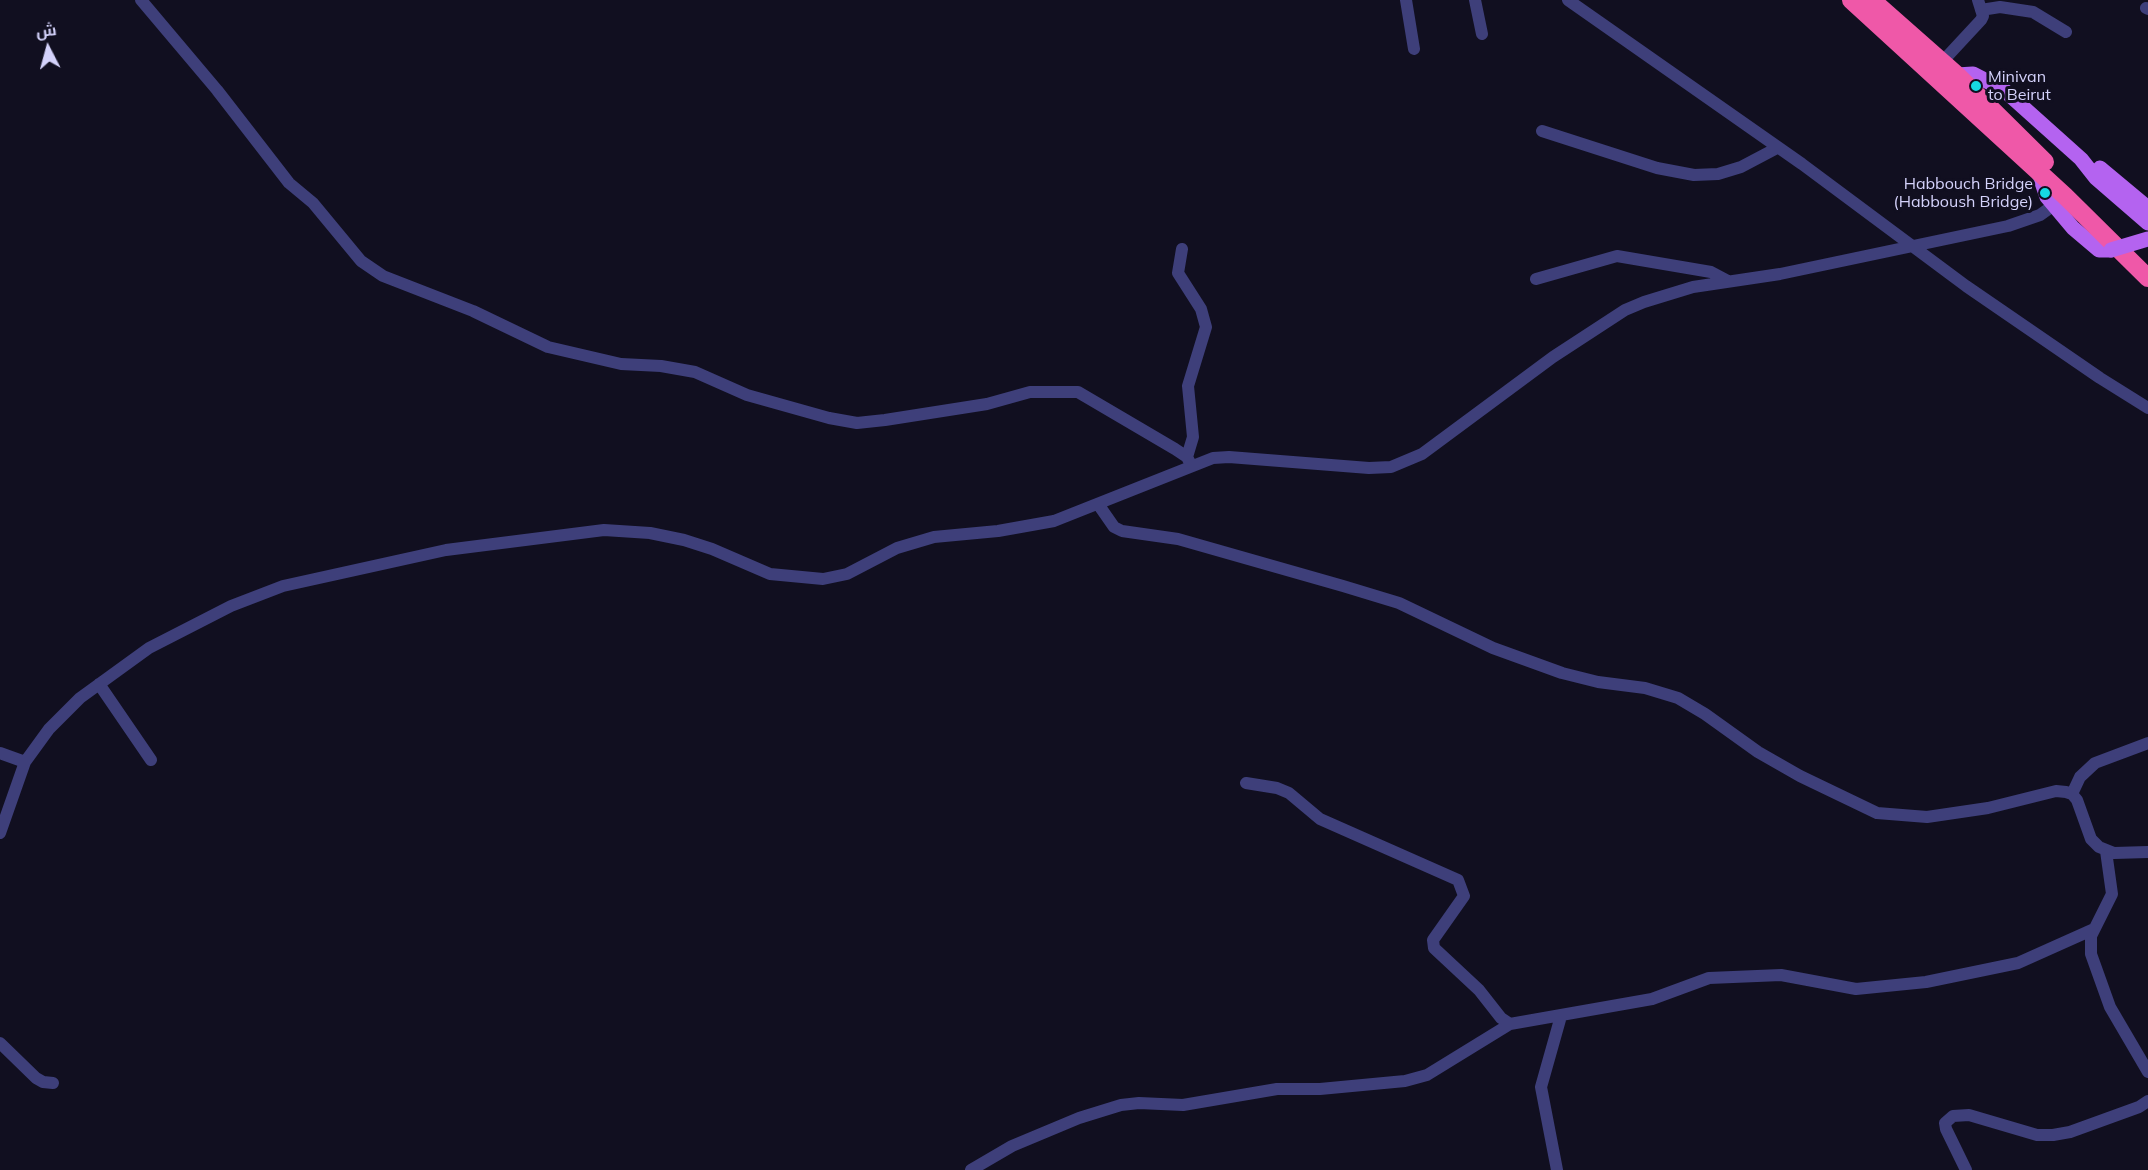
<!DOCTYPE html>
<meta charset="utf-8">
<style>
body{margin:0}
#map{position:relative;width:2148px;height:1170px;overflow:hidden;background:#110f20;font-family:Mulish,Cairo,sans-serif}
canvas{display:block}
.north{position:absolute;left:18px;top:18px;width:60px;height:60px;-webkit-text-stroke:4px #110f20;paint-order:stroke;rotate:354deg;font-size:16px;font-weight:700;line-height:24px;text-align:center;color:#d4d2fb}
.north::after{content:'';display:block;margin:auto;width:21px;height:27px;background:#d4d2fb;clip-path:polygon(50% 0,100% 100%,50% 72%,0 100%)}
</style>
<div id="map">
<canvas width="2148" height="1170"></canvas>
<div class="north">ش</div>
</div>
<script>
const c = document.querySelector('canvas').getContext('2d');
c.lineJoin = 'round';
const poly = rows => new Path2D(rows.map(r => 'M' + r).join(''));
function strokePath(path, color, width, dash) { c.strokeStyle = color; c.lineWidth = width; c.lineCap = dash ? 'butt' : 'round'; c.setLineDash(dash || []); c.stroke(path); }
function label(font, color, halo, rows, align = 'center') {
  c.font = font + ' Mulish,sans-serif'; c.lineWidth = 6; c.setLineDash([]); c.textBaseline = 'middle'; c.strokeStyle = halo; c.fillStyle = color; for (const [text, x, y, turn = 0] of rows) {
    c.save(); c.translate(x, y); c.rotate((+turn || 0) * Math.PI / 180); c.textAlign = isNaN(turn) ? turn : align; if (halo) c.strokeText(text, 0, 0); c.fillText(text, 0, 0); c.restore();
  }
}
const minor = poly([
 [141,0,217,90,289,183,313,203,361,261,383,276,473,311,548,347,621,364,661,366,695,372,747,395,829,418,857,423,885,420,987,404,1030,392,1078,392,1175,449,1187,457,1191,465],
 [1406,0,1414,49],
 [1475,0,1482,34],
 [1568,0,1802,164,1966,286,2100,378,2148,408],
 [2146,8,2148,9],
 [1981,10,2000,7,2033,12,2066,32],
 [1942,62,1981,20,1983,16,1978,0],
 [1542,131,1657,168,1694,175,1718,174,1741,167,1777,148],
 [1182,249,1178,273,1201,309,1206,327,1188,386,1193,437,1187,457],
 [1536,279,1617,256,1711,272,1728,281],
 [1098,504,1114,527,1122,531,1178,539,1343,586,1399,603,1493,648,1562,673,1598,682,1645,688,1678,698,1705,714,1758,752,1800,776,1877,813,1927,817,1988,808,2056,791,2066,792,2072,794,2077,800,2091,839,2099,847,2114,853,2148,852],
 [99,684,151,760],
 [0,753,25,762],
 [1246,783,1277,788,1289,793,1320,819,1458,880,1464,896,1433,940,1434,948,1479,990,1501,1018,1510,1024,1652,999,1709,978,1781,975,1856,989,1926,982,2018,963,2094,929],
 [2072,794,2080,777,2095,763,2148,743],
 [0,833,25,762,49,729,80,698,149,648,231,606,283,586,446,550,604,530,650,533,684,540,712,549,770,574,823,579,847,574,897,548,934,537,998,531,1054,521,1213,458,1229,457,1369,468,1391,467,1422,454,1553,357,1625,310,1644,302,1693,287,1780,274,2008,226,2040,215,2061,200],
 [2106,851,2112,894,2091,936,2091,954,2110,1007,2148,1072],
 [0,1043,36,1078,43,1082,53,1083],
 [971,1170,1012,1146,1079,1118,1121,1105,1139,1103,1183,1105,1277,1089,1320,1089,1405,1081,1427,1075,1510,1024],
 [1557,1170,1541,1087,1561,1016],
 [1966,1170,1946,1129,1945,1123,1953,1116,1969,1115,2037,1135,2053,1135,2070,1132,2139,1107,2148,1101]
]);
const major = poly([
 [1957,75,1973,74,2004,90,2081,159,2096,178,2148,223],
 [2100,168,2148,208],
 [2038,171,2047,197,2073,228,2099,250,2111,250]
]);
const highway = poly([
 [1851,0,2065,196,2148,278],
 [1872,0,1957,75,2045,162]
]);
const majorBridge = poly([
 [2111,250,2148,239]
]);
const markers = [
 [1976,86,6,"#16d9e3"],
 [2045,193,6,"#16d9e3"]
];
const poiNames = [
 ["Minivan",1988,77],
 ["to Beirut",1988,95],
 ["Habbouch Bridge",2033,184,"right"],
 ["(Habboush Bridge)",2033,202,"right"]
];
strokePath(minor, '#3e3f7a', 12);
strokePath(major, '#b463f0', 15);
strokePath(highway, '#ef58a8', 18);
strokePath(majorBridge, '#b463f0', 15);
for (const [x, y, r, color] of markers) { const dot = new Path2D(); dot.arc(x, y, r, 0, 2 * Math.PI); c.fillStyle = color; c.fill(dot); strokePath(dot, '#110f20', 2); }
label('16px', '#d4d2fb', '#110f20', poiNames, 'left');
</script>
